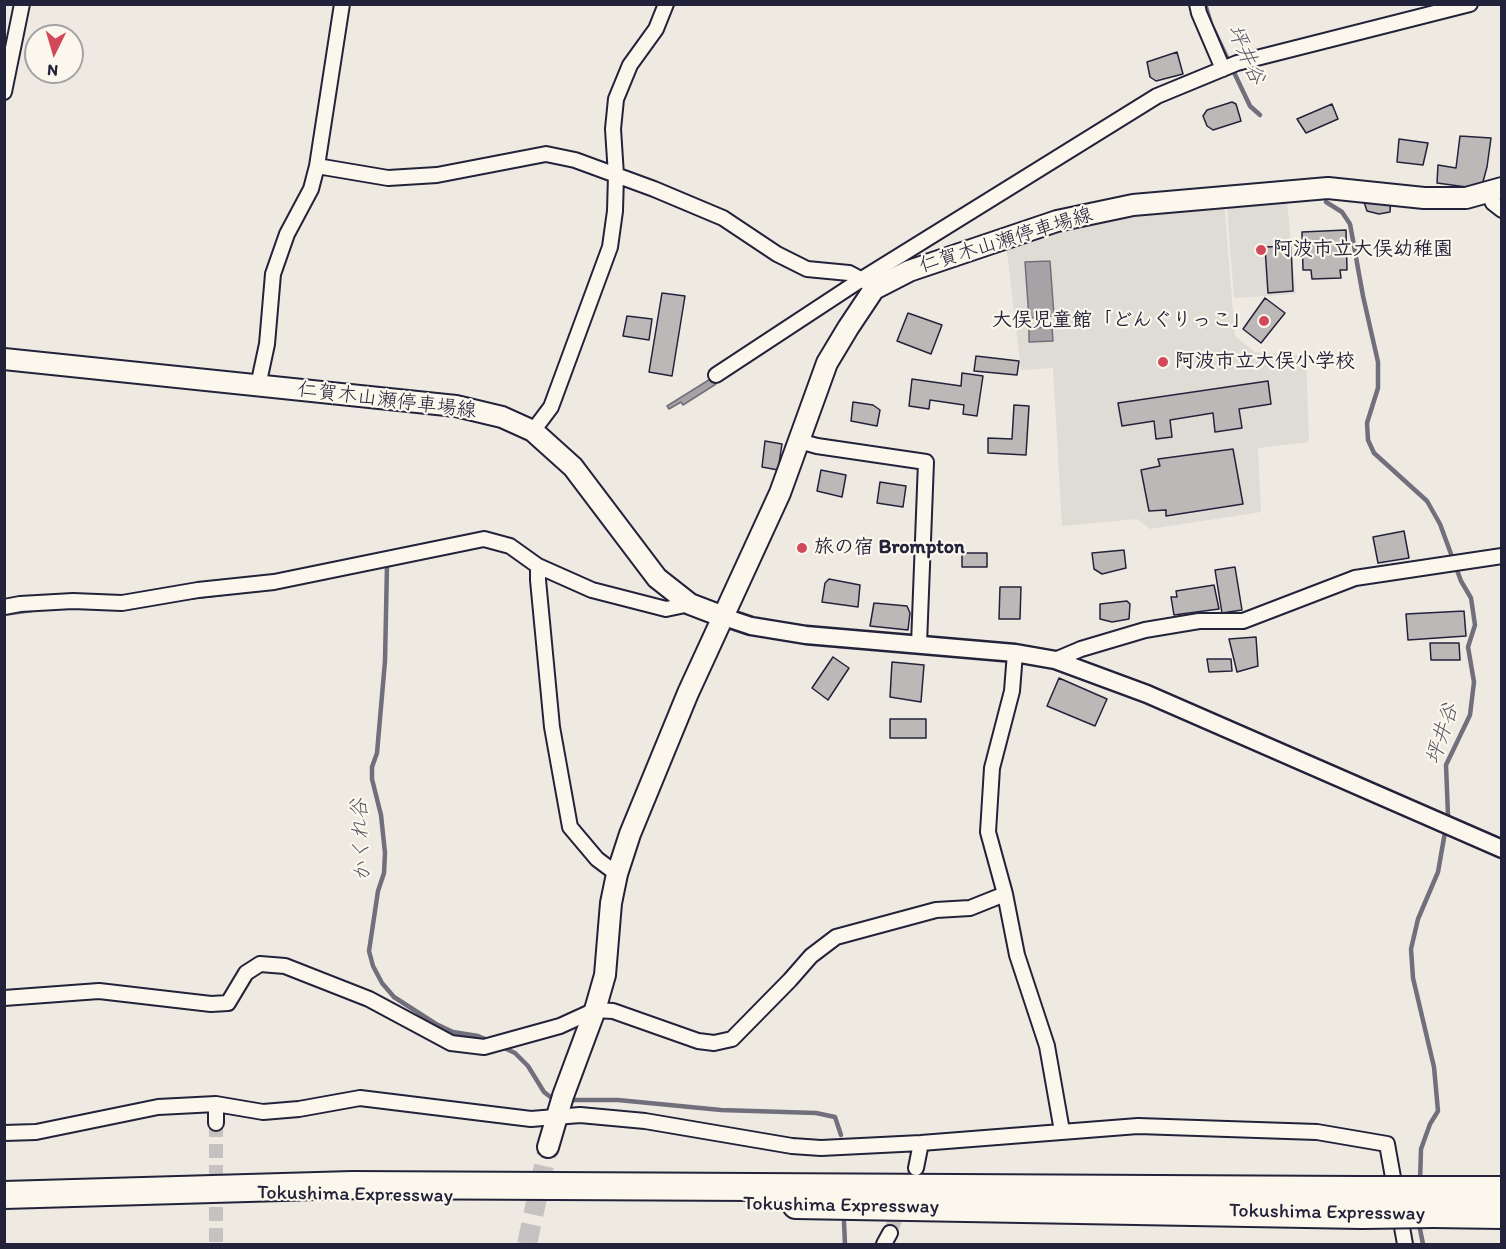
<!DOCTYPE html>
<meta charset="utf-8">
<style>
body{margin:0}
#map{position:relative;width:1506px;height:1249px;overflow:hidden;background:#eeeae2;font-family:Itim,sans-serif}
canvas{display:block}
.frame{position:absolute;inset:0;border:6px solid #22223b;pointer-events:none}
.north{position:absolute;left:24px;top:24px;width:60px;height:60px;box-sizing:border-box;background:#fbf7ec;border:2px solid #a4a2a5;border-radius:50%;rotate:185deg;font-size:16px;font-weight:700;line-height:24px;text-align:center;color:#22223b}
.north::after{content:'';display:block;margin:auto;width:21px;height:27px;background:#d1495b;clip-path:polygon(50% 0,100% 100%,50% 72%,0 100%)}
</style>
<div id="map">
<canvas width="1506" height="1249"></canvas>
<div class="frame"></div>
<div class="north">N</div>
</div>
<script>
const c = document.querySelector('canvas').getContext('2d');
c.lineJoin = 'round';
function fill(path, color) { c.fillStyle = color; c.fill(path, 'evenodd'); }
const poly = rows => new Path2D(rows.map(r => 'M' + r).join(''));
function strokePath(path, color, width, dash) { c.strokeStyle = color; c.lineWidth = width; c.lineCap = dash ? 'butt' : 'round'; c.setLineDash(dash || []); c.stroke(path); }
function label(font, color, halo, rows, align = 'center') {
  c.font = font + ' Itim,"Klee One",sans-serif'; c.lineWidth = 4.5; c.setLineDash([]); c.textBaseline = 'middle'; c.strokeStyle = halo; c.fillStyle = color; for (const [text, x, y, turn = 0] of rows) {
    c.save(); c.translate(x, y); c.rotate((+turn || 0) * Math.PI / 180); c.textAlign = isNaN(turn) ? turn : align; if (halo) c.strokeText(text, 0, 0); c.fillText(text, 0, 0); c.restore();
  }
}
const built = poly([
 [1224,202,1235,336,1255,352,1306,356,1309,442,1258,448,1261,512,1150,529,1137,519,1062,526,1053,368,1021,370,1006,244,1132,214],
 [1287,202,1296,294,1234,298,1227,207]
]);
const water = poly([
 [1050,261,1054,316,1029,318,1025,262,1050,261],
 [1052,327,1053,341,1029,342,1029,328,1052,327],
 [712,378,716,384,683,405,681,402,669,409,667,406,712,378]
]);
const stream = poly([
 [1205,4,1211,24,1250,106,1260,115],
 [1326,202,1342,212,1350,224,1363,296,1378,362,1378,388,1367,423,1368,440,1374,453,1427,501,1440,524,1461,581,1471,598,1475,625,1468,647,1474,682,1470,715,1446,765,1448,815,1438,872,1418,919,1411,949,1413,978,1434,1067,1438,1111,1430,1124,1421,1149,1420,1182],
 [381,566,387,565,385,661,377,753,372,767,372,779,381,815,385,853,384,873,378,891,369,951,373,966,382,983,394,997,436,1024,453,1032,478,1036,490,1041],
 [180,599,255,590],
 [4,614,32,610],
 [500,1046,515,1053,528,1066,544,1092,553,1099,558,1099],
 [566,1100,618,1100,721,1110,816,1113,835,1117,841,1135],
 [844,1222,845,1244],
 [1419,1224,1423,1244]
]);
const building = poly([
 [1177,52,1183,74,1156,81,1150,77,1147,62,1177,52],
 [1232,102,1236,104,1241,121,1213,130,1207,126,1203,116,1207,110,1232,102],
 [1332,104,1338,119,1306,133,1297,119,1332,104],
 [1460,136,1491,138,1487,167,1481,189,1437,183,1438,165,1456,168,1460,136],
 [1399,139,1428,143,1423,165,1397,162,1399,139],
 [1365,193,1391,196,1390,212,1379,214,1367,211,1364,202,1365,193],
 [1346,230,1347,270,1340,270,1341,278,1312,279,1311,270,1303,270,1302,232,1346,230],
 [1291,246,1293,291,1268,293,1265,247,1291,246],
 [662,293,685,296,672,376,649,372,662,293],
 [1265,298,1285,313,1261,343,1243,329,1265,298],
 [908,313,942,325,931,354,897,341,908,313],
 [627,316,652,319,649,340,623,336,627,316],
 [976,356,1019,361,1017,375,974,371,976,356],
 [962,373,983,376,977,416,963,414,964,405,930,400,929,409,909,406,912,379,961,386,962,373],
 [1268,381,1271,404,1239,409,1242,428,1215,432,1213,413,1170,420,1172,437,1156,439,1154,421,1122,426,1118,403,1268,381],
 [853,402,873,405,880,410,877,426,851,421,853,402],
 [1014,405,1029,406,1026,455,988,453,988,438,1012,439,1014,405],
 [765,441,782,444,778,470,762,467,765,441],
 [1233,449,1243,504,1166,516,1166,510,1149,511,1141,470,1160,466,1158,459,1233,449],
 [821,470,846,475,842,497,817,491,821,470],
 [880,482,906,486,903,507,877,503,880,482],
 [1404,531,1409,558,1378,563,1373,537,1404,531],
 [1124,550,1126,568,1102,574,1094,569,1092,553,1124,550],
 [962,553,987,553,987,567,962,567,962,553],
 [1235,567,1242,610,1222,613,1215,570,1235,567],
 [829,579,860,585,858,607,822,602,825,583,829,579],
 [1214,585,1219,609,1174,615,1171,597,1177,597,1176,591,1214,585],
 [1000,587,1021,587,1020,619,999,619,1000,587],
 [1127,601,1130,604,1129,619,1112,622,1100,619,1100,604,1127,601],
 [874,603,907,606,910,613,908,630,870,626,874,603],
 [1464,611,1466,636,1408,640,1406,614,1464,611],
 [1256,637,1258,666,1237,672,1229,639,1256,637],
 [1430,643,1459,643,1460,660,1431,660,1430,643],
 [833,657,849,668,828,700,812,688,833,657],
 [1207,659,1231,659,1232,671,1209,672,1207,659],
 [892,662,924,665,921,702,890,697,892,662],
 [1059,678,1107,699,1095,726,1047,706,1059,678],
 [890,719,926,719,926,738,890,738,890,719]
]);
const minorTunnel = poly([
 [216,1123,216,1244],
 [890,1233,902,1203]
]);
const secondaryTunnel = poly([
 [527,1244,548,1147]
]);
const minor = poly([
 [1197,4,1199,13,1223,69],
 [4,92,22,4],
 [317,166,388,178,437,175,546,154,575,160,654,189,723,218,777,254,807,269,849,273,866,282],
 [1488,192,1493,203,1502,210],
 [716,375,862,279,1157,96,1237,63,1470,4],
 [258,386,267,344,273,274,287,234,311,189,317,166,342,4],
 [533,431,551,407,610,247,615,211,616,175,613,129,616,99,630,65,656,29,666,4],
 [799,441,817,446,926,462,919,644],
 [538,566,538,580,552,727,570,827,597,859,617,874],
 [4,607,20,604,73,601,122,603,198,590,274,582,484,539,510,546,538,566,592,590,666,609,690,604],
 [1015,653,1012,691,992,768,988,832,1005,894,1017,955,1047,1046,1062,1131],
 [1055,660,1081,649,1145,630,1199,621,1243,621,1355,578,1502,556],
 [4,998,99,991,211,1004,228,1003,246,973,260,964,285,966,369,999,451,1043,484,1047,560,1026,595,1010,613,1011,698,1041,714,1043,732,1039,790,980,811,956,836,937,936,910,970,908,1005,894],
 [216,1123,216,1104],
 [4,1133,36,1132,158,1107,216,1104,263,1112,299,1109,360,1098,531,1119,580,1115,645,1121,792,1146,821,1148,921,1143,1138,1126,1317,1132,1387,1144,1405,1244],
 [916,1168,921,1143],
 [884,1244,890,1233]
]);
const tertiary = poly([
 [724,617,751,626,806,635,1015,653,1055,660,1147,694,1502,849]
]);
const secondary = poly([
 [4,359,456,406,502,417,533,431,573,467,657,578,690,604,724,617],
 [548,1147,563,1096,595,1010,605,975,611,903,617,874,630,834,688,693,780,493,827,363,848,328,874,289,909,271,1057,221,1133,205,1328,188,1424,198,1466,198,1502,188]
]);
const motorway = poly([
 [1433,1190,1502,1190],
 [4,1195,352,1185,1359,1190],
 [796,1205,1362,1215],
 [1433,1214,1502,1215]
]);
const motorwayBridge = poly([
 [1359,1190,1433,1190],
 [1362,1215,1433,1214]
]);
const markers = [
 [1261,250,6,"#d1495b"],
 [1264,321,6,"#d1495b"],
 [1163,362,6,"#d1495b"],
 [802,548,6,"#d1495b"]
];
const streetNames = [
 ["仁賀木山瀬停車場線",1006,241,-17],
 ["仁賀木山瀬停車場線",387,401,7],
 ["Tokushima Expressway",355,1195,1],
 ["Tokushima Expressway",841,1206,1],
 ["Tokushima Expressway",1327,1213,1]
];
const poiNames = [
 ["阿波市立大俣幼稚園",1273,250],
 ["大俣児童館「どんぐりっこ」",1252,321,"right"],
 ["阿波市立大俣小学校",1175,362],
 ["旅の宿 Brompton",814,548]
];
const waterNames = [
 ["坪井谷",1245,55,66],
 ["坪井谷",1443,734,-72],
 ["かくれ谷",362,840,-93]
];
fill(built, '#dfdbd5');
fill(water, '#a6a3a7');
strokePath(water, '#716f7c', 1.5);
strokePath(stream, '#716f7c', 4.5);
fill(building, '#bcb8b8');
strokePath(building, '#22223b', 1.5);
strokePath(minorTunnel, '#c5c2c1', 14, [14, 7]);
strokePath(secondaryTunnel, '#c5c2c1', 20, [20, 10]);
strokePath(minor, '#22223b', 18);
strokePath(tertiary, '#22223b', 21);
strokePath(secondary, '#22223b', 24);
strokePath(motorway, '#22223b', 30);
strokePath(minor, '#fbf7ec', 14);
strokePath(tertiary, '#fbf7ec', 16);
strokePath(secondary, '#fbf7ec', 20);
strokePath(motorway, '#fbf7ec', 26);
strokePath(motorwayBridge, '#22223b', 30, []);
strokePath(motorwayBridge, '#fbf7ec', 26);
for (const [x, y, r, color] of markers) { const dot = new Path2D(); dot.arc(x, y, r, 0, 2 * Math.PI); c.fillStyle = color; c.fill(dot); strokePath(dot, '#fbf7ec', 2); }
label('20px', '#22223b', '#fbf7ec', streetNames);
label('bold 20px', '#22223b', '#fbf7ec', poiNames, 'left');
label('italic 21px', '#575666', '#fbf7ec', waterNames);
</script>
